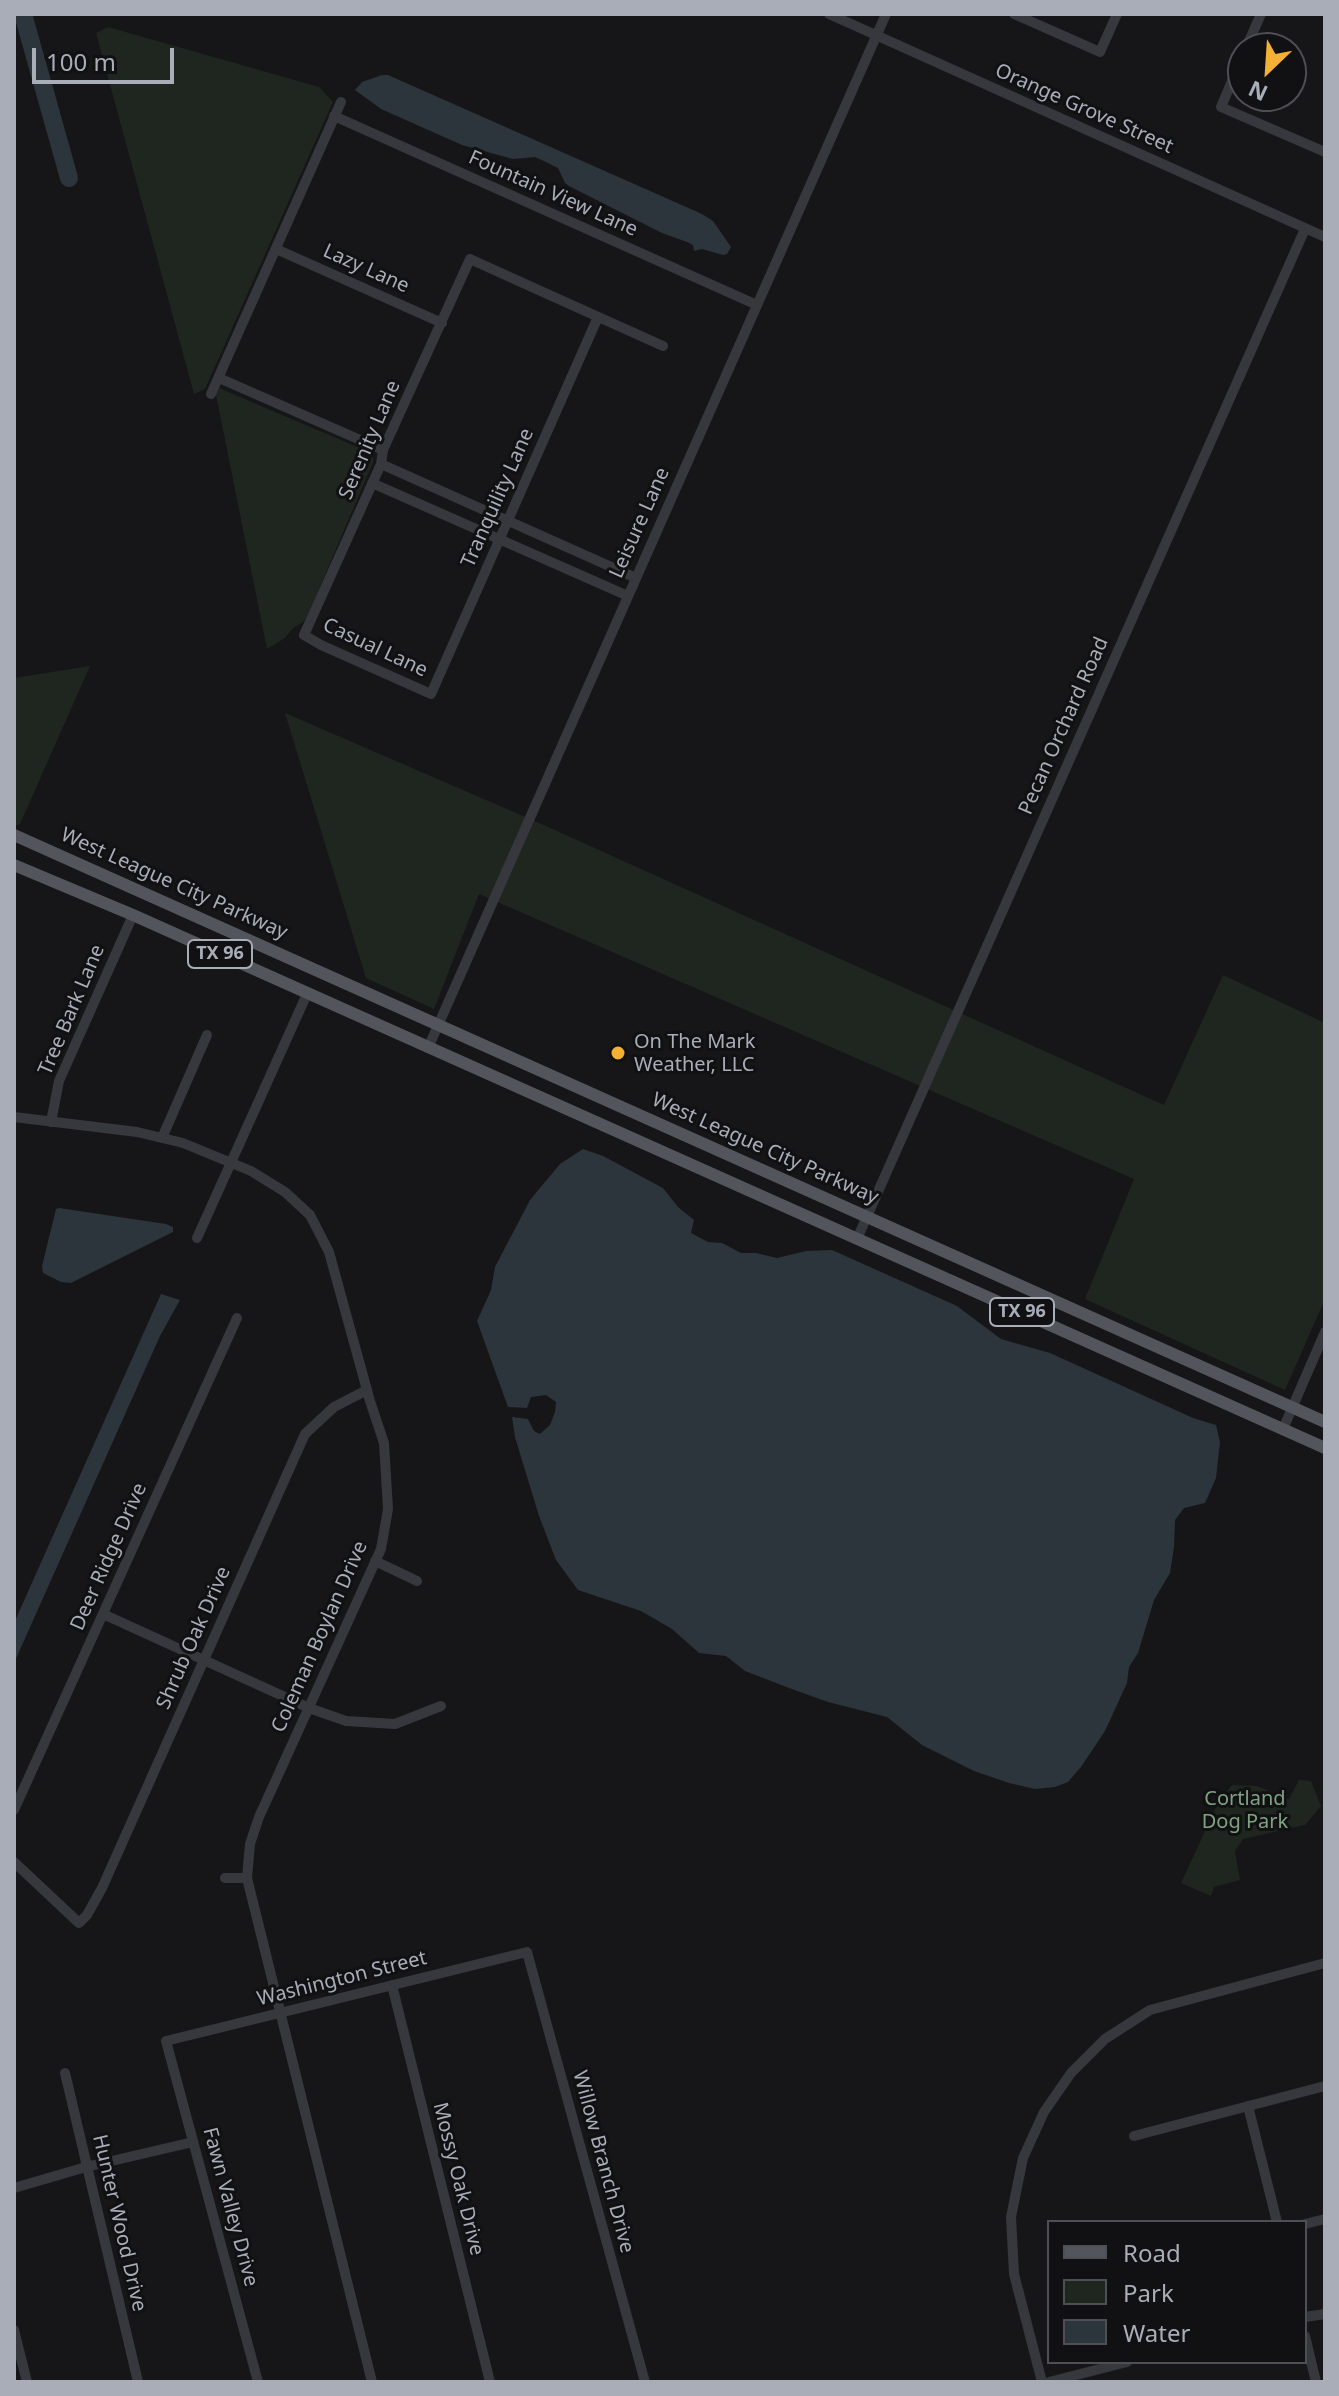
<!DOCTYPE html>
<style>
body{margin:0}
#map{position:relative;width:1339px;height:2396px;overflow:hidden;background:#161618;font-family:"Noto Sans",sans-serif}
canvas{display:block}
.frame{position:absolute;inset:0;border:16px solid #a8adb8;pointer-events:none}
.legend{position:absolute;left:1047px;top:2220px;width:260px;height:144px;box-sizing:border-box;background:#111113;border:2px solid #4d4f55;margin:0;padding:10px 14px;list-style:none;font-size:24px;color:#a8adb8}
.legend li{display:flex;align-items:center;gap:16px;height:40px}
.legend b{width:40px;border:2px solid #4d4f55}
.north{position:absolute;left:1227px;top:32px;width:80px;height:80px;box-sizing:border-box;background:#111113;border:2px solid #4d4f55;border-radius:50%;rotate:205deg;font-size:22px;font-weight:700;line-height:32px;text-align:center;color:#a8adb8}
.north::after{content:'';display:block;margin:auto;width:28px;height:36px;background:#f2b134;clip-path:polygon(50% 0,100% 100%,50% 72%,0 100%)}
.scale{position:absolute;left:32px;top:48px;width:142px;height:36px;box-sizing:border-box;border:4px solid #a8adb8;border-top:0;padding-left:10px;font-size:24px;line-height:28px;white-space:nowrap;color:#a8adb8;-webkit-text-stroke:6px #111113;paint-order:stroke}
</style>
<div id="map">
<canvas width="1339" height="2396"></canvas>
<div class="frame"></div>
<ul class="legend">
<li><b style="height:10px;background:#53555c"></b>Road</li>
<li><b style="height:22px;background:#1e261f"></b>Park</li>
<li><b style="height:22px;background:#2c353c"></b>Water</li>
</ul>
<div class="north">N</div>
<div class="scale">100 m</div>
</div>
<script>
const c = document.querySelector('canvas').getContext('2d');
c.lineJoin = 'round';
function fill(path, color) { c.fillStyle = color; c.fill(path, 'evenodd'); }
const poly = rows => new Path2D(rows.map(r => 'M' + r).join(''));
function strokePath(path, color, width, dash) { c.strokeStyle = color; c.lineWidth = width; c.lineCap = dash ? 'butt' : 'round'; c.setLineDash(dash || []); c.stroke(path); }
function label(font, color, halo, rows, align = 'center') {
  c.font = font + ' "Noto Sans",sans-serif'; c.lineWidth = 6; c.setLineDash([]); c.textBaseline = 'middle'; c.strokeStyle = halo; c.fillStyle = color; for (const [text, x, y, turn = 0] of rows) {
    c.save(); c.translate(x, y); c.rotate((+turn || 0) * Math.PI / 180); c.textAlign = isNaN(turn) ? turn : align; if (halo) c.strokeText(text, 0, 0); c.fillText(text, 0, 0); c.restore();
  }
}
const green = poly([
 [108,27,319,87,333,102,205,389,194,394,96,33],
 [219,388,369,452,374,460,307,617,303,622,293,628,285,638,267,649,216,395],
 [90,666,20,824,14,826,14,678],
 [285,713,537,822,1164,1105,1223,975,1325,1023,1325,1299,1285,1390,1085,1299,1134,1179,479,894,434,1009,366,978],
 [1299,1780,1311,1781,1321,1806,1305,1825,1243,1839,1235,1851,1240,1880,1214,1887,1211,1896,1181,1883,1219,1801,1232,1785,1257,1786,1289,1799]
]);
const water = poly([
 [382,75,388,75,702,214,713,221,731,247,727,254,723,255,702,249,694,251,693,245,687,242,662,233,569,186,565,183,558,168,546,162,535,157,513,159,462,145,381,109,355,90,362,82],
 [583,1149,603,1156,663,1188,678,1207,694,1220,691,1233,708,1242,722,1243,741,1253,756,1253,777,1258,806,1251,832,1250,957,1306,1001,1339,1050,1353,1193,1418,1216,1425,1220,1442,1216,1478,1205,1503,1184,1508,1175,1520,1174,1547,1170,1573,1154,1600,1138,1653,1129,1667,1127,1683,1105,1731,1081,1767,1068,1782,1055,1787,1035,1789,1009,1783,974,1771,922,1745,887,1717,828,1702,789,1688,745,1671,726,1656,699,1653,672,1629,641,1611,578,1590,556,1560,539,1516,515,1437,512,1417,528,1419,534,1431,540,1434,550,1425,555,1412,556,1402,546,1395,531,1397,527,1408,508,1407,477,1321,491,1290,495,1267,530,1200,560,1164],
 [59,1208,166,1224,173,1227,173,1232,71,1283,61,1282,43,1273,42,1266,56,1209],
 [161,1294,180,1300,160,1336,14,1663,14,1623]
]);
const river = poly([
 [23,14,69,178]
]);
const minor = poly([
 [829,14,1325,237],
 [1014,14,1100,52,1117,14],
 [1246,48,1261,14],
 [1243,55,1221,107,1325,152],
 [334,116,757,305],
 [276,249,442,323],
 [598,317,431,694,321,645,304,635,381,464,383,450,470,259,534,288,663,346],
 [219,378,383,450],
 [211,394,341,102],
 [381,464,636,578],
 [372,483,628,596],
 [428,1048,886,14],
 [14,1117,137,1132,183,1143,251,1171,285,1192,310,1215,329,1252,370,1401,384,1443,388,1509,381,1549,259,1817,250,1844,247,1878,372,2382],
 [51,1122,59,1081,133,915],
 [162,1138,207,1035],
 [197,1238,307,994],
 [857,1239,1305,229],
 [1283,1429,1325,1332],
 [375,1561,417,1581],
 [103,1614,309,1708,346,1721,395,1724,441,1706],
 [14,1810,237,1318],
 [14,1862,79,1923,87,1915,102,1888,305,1434,334,1407,367,1390],
 [225,1878,247,1878],
 [392,1985,490,2382],
 [65,2073,138,2382],
 [1248,2106,1277,2222],
 [1134,2136,1325,2086],
 [14,2188,86,2167,193,2142],
 [1305,2224,1325,2219],
 [1305,2317,1325,2314],
 [14,2330,27,2382],
 [1305,2336,1316,2382],
 [258,2382,166,2041,527,1952,645,2382],
 [1042,2382,1014,2274,1011,2217,1023,2158,1044,2112,1071,2073,1105,2039,1150,2010,1325,1963],
 [1049,2382,1127,2362]
]);
const major = poly([
 [14,835,1325,1422],
 [14,865,133,915,1325,1448]
]);
const markers = [
 [618,1053,8,"#f2b134"]
];
const shields = [
 [220,954,64],
 [1022,1312,64]
];
const shieldNames = [
 ["TX 96",220,954],
 ["TX 96",1022,1312]
];
const streetNames = [
 ["Orange Grove Street",1084,109,24],
 ["Fountain View Lane",553,194,24],
 ["Lazy Lane",366,269,24],
 ["Serenity Lane",370,440,-67],
 ["Tranquility Lane",498,498,-66],
 ["Leisure Lane",640,523,-66],
 ["Casual Lane",375,648,25],
 ["Pecan Orchard Road",1064,726,-66],
 ["West League City Parkway",174,884,24],
 ["Tree Bark Lane",72,1010,-67],
 ["West League City Parkway",765,1149,24],
 ["Deer Ridge Drive",109,1557,-66],
 ["Coleman Boylan Drive",320,1637,-66],
 ["Shrub Oak Drive",194,1638,-66],
 ["Washington Street",342,1979,-14],
 ["Willow Branch Drive",603,2162,75],
 ["Mossy Oak Drive",458,2179,76],
 ["Fawn Valley Drive",230,2207,75],
 ["Hunter Wood Drive",119,2223,77]
];
const poiNames = [
 ["On The Mark",634,1042],
 ["Weather, LLC",634,1065]
];
const parkNames = [
 ["Cortland",1245,1799],
 ["Dog Park",1245,1822]
];
fill(green, '#1e261f');
fill(water, '#2c353c');
strokePath(river, '#2c353c', 18);
strokePath(minor, '#37383d', 10);
strokePath(major, '#53555c', 12);
for (const [x, y, r, color] of markers) { const dot = new Path2D(); dot.arc(x, y, r, 0, 2 * Math.PI); c.fillStyle = color; c.fill(dot); strokePath(dot, '#111113', 3); }
for (const [x, y, w] of shields) { const box = new Path2D(); box.roundRect(x - w / 2, y - 14, w, 28, 6); c.fillStyle = '#111113'; c.fill(box); strokePath(box, '#a8adb8', 2); }
label('bold 18px', '#a8adb8', null, shieldNames);
label('20px', '#a8adb8', '#111113', streetNames);
label('20px', '#a8adb8', '#111113', poiNames, 'left');
label('20px', '#7fa381', '#111113', parkNames);
</script>
